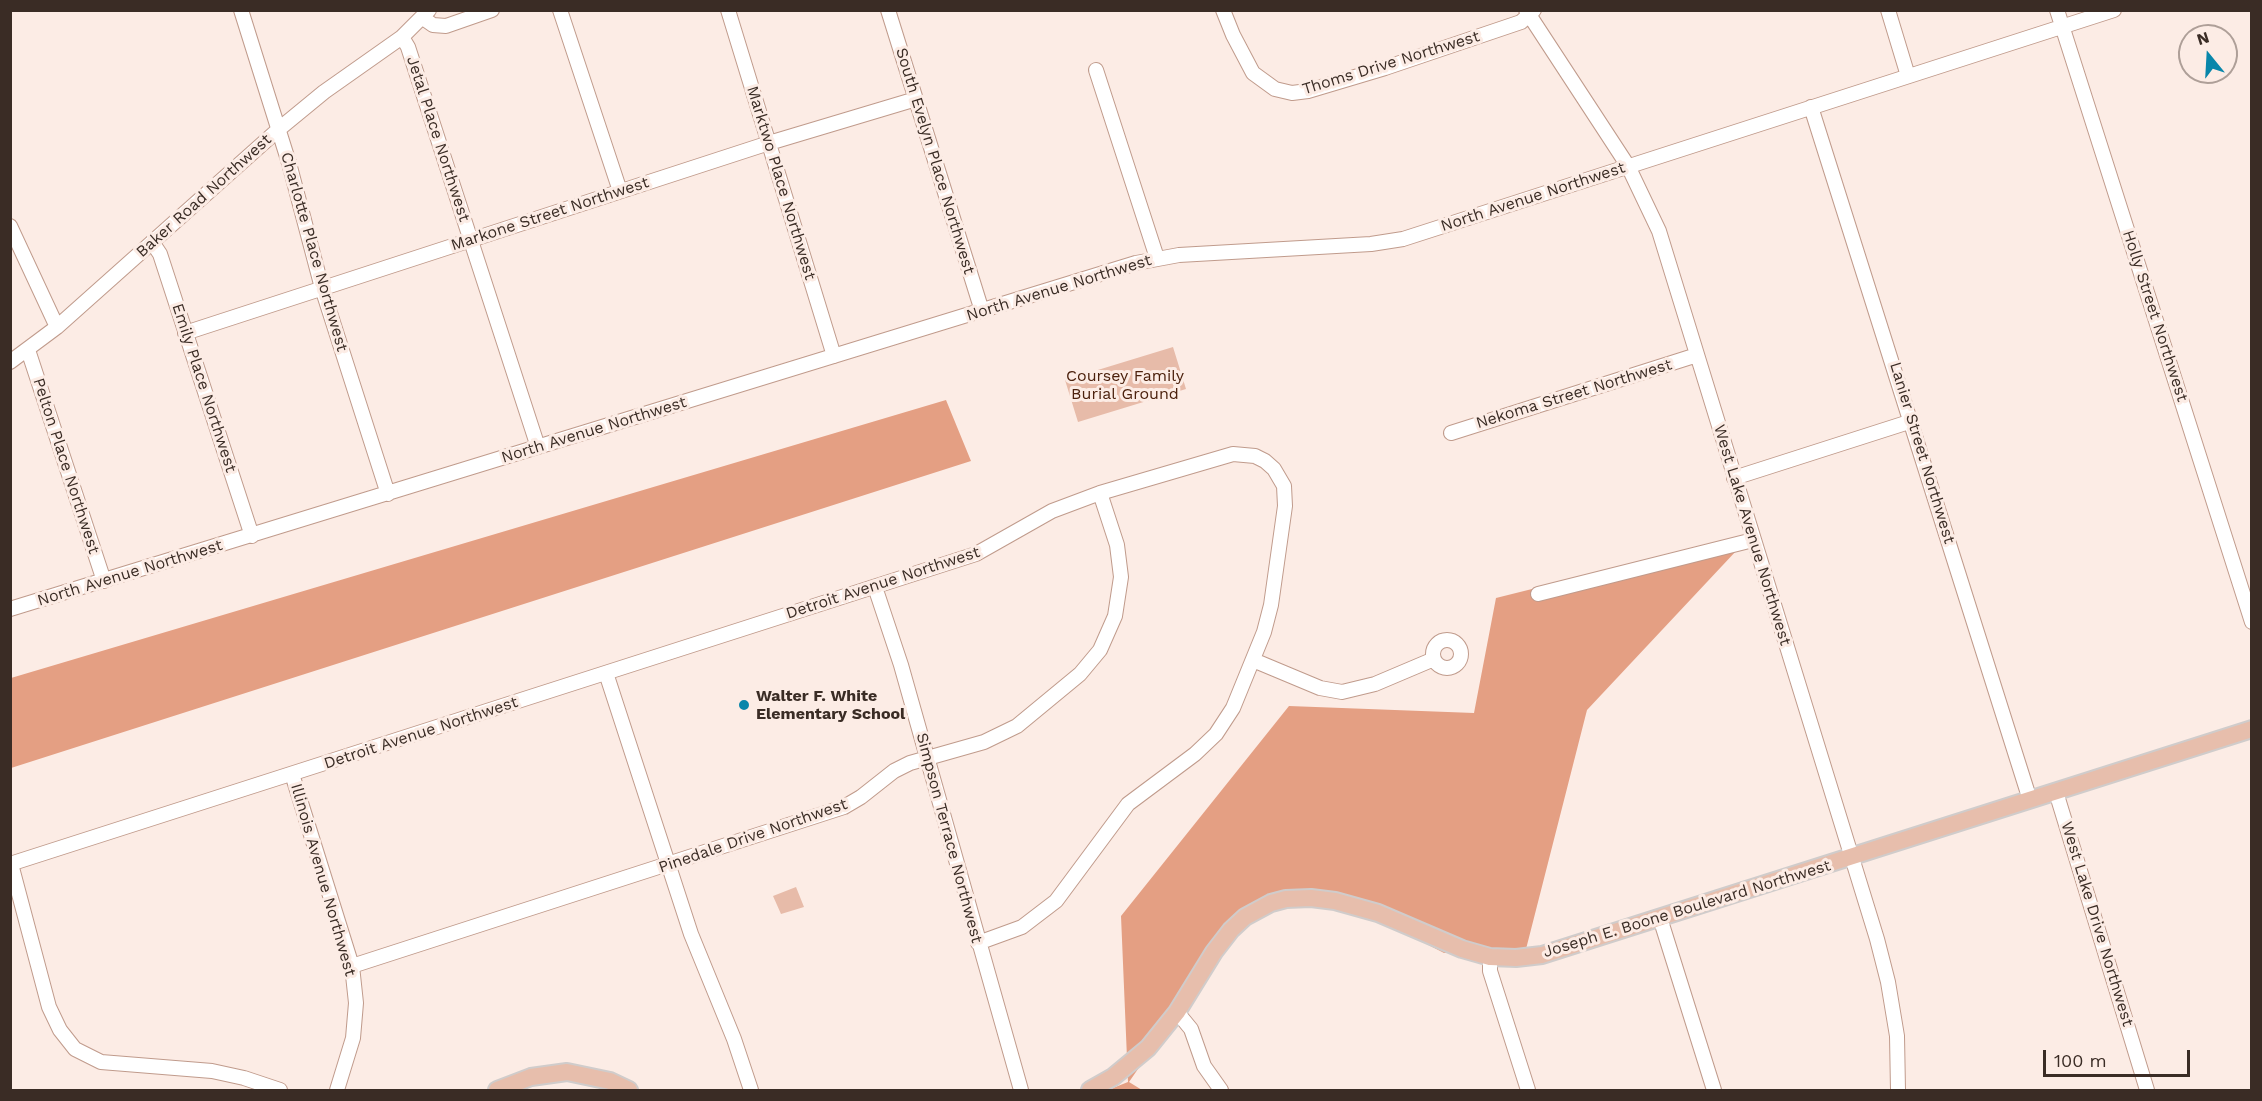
<!DOCTYPE html>
<style>
body{margin:0}
#map{position:relative;width:2262px;height:1101px;overflow:hidden;background:#fcece5;font-family:"Work Sans",sans-serif}
canvas{display:block}
.frame{position:absolute;inset:0;border:12px solid #3a2c25;pointer-events:none}
.north{position:absolute;left:2178px;top:24px;width:60px;height:60px;box-sizing:border-box;background:#fcece5;border:2px solid #ae9f98;border-radius:50%;rotate:342deg;font-size:16px;font-weight:700;line-height:24px;text-align:center;color:#3a2c25}
.north::after{content:'';display:block;margin:auto;width:21px;height:27px;background:#0886aa;clip-path:polygon(50% 0,100% 100%,50% 72%,0 100%)}
.scale{position:absolute;left:2043px;top:1050px;width:147px;height:27px;box-sizing:border-box;border:3px solid #3a2c25;border-top:0;padding-left:8px;font-size:18px;line-height:21px;white-space:nowrap;color:#3a2c25;-webkit-text-stroke:4px #fcece5;paint-order:stroke}
</style>
<div id="map">
<canvas width="2262" height="1101"></canvas>
<div class="frame"></div>
<div class="north">N</div>
<div class="scale">100 m</div>
</div>
<script>
const c = document.querySelector('canvas').getContext('2d');
c.lineJoin = 'round';
function fill(path, color) { c.fillStyle = color; c.fill(path, 'evenodd'); }
const poly = rows => new Path2D(rows.map(r => 'M' + r).join(''));
function strokePath(path, color, width, dash) { c.strokeStyle = color; c.lineWidth = width; c.lineCap = dash ? 'butt' : 'round'; c.setLineDash(dash || []); c.stroke(path); }
function label(font, color, halo, rows, align = 'center') {
  c.font = font + ' "Work Sans",sans-serif'; c.lineWidth = 6; c.setLineDash([]); c.textBaseline = 'middle'; c.strokeStyle = halo; c.fillStyle = color; for (const [text, x, y, turn = 0] of rows) {
    c.save(); c.translate(x, y); c.rotate((+turn || 0) * Math.PI / 180); c.textAlign = isNaN(turn) ? turn : align; if (halo) c.strokeText(text, 0, 0); c.fillText(text, 0, 0); c.restore();
  }
}
const green = poly([
 [1173,347,1186,389,1078,422,1065,380],
 [796,887,804,907,781,914,773,896]
]);
const forest = poly([
 [946,400,971,461,11,768,11,678],
 [1752,534,1587,710,1525,953,1444,953,1331,895,1266,903,1225,943,1129,1082,1142,1090,1108,1090,1128,1082,1121,916,1289,706,1474,713,1496,598]
]);
const minor = poly([
 [241,10,289,163,322,288,388,494],
 [560,10,620,191],
 [728,10,834,356],
 [888,10,982,311],
 [1223,10,1233,35,1253,73,1275,89,1292,93,1308,91,1385,68,1521,22,1534,10],
 [1526,10,1628,166,1659,231,1877,939,1888,982,1897,1036,1898,1090],
 [1888,10,1908,76],
 [2057,10,2252,622],
 [423,18,433,25,446,26,492,10],
 [402,37,408,47,538,447],
 [1096,70,1157,258],
 [1811,107,2030,800],
 [10,226,57,327],
 [152,242,160,254,252,536],
 [185,333,769,143,916,99],
 [28,350,104,581],
 [10,362,57,327,279,129,324,92,402,37,429,10],
 [1451,433,1697,355],
 [1734,478,1912,421],
 [875,587,901,665,1021,1090],
 [1538,594,1753,540],
 [10,609,1136,263,1179,255,1371,244,1403,239,2114,10],
 '1433 654a14 14 0 1 1 28 0a14 14 0 1 1-28 0Z',
 [1253,660,1320,688,1342,692,1375,684,1434,659],
 [606,673,691,934,734,1039,751,1090],
 [292,774,352,966,356,1003,353,1038,337,1090],
 [2056,792,2147,1090],
 [10,864,976,554,1052,511,1100,493,1233,454,1255,456,1265,461,1274,469,1284,486,1285,506,1271,605,1264,632,1233,708,1216,734,1195,754,1128,804,1056,901,1022,927,978,943],
 [11,864,49,1007,60,1030,75,1049,101,1062,212,1071,244,1078,280,1090],
 [1660,918,1714,1090],
 [1490,957,1490,971,1528,1090],
 [352,966,844,807,861,797,894,771,910,763,984,742,1017,726,1080,674,1100,650,1115,616,1121,577,1117,545,1100,493],
 [1177,1012,1191,1029,1204,1066,1221,1090]
]);
const major = poly([
 [497,1090,531,1077,567,1072,610,1081,629,1090],
 [1090,1090,1113,1077,1148,1048,1177,1012,1214,952,1231,930,1245,917,1271,903,1286,899,1311,898,1335,901,1378,913,1462,949,1490,957,1516,958,1542,955,2252,729]
]);
const markers = [
 [744,705,6,"#0886aa"]
];
const streetNames = [
 ["Thoms Drive Northwest",1391,63,-17],
 ["Jetal Place Northwest",438,139,72],
 ["South Evelyn Place Northwest",935,161,73],
 ["Marktwo Place Northwest",781,183,73],
 ["Baker Road Northwest",204,196,-42],
 ["North Avenue Northwest",1533,197,-18],
 ["Markone Street Northwest",550,214,-18],
 ["Charlotte Place Northwest",314,252,74],
 ["North Avenue Northwest",1059,288,-17],
 ["Holly Street Northwest",2155,316,72],
 ["Emily Place Northwest",204,388,72],
 ["Nekoma Street Northwest",1574,394,-17],
 ["North Avenue Northwest",594,430,-17],
 ["Lanier Street Northwest",1922,453,73],
 ["Pelton Place Northwest",66,466,72],
 ["West Lake Avenue Northwest",1752,535,73],
 ["North Avenue Northwest",130,573,-17],
 ["Detroit Avenue Northwest",883,583,-18],
 ["Detroit Avenue Northwest",421,733,-18],
 ["Pinedale Drive Northwest",753,836,-19],
 ["Simpson Terrace Northwest",949,838,75],
 ["Illinois Avenue Northwest",323,880,74],
 ["Joseph E. Boone Boulevard Northwest",1687,909,-17],
 ["West Lake Drive Northwest",2097,924,73]
];
const parkNames = [
 ["Coursey Family",1125,376],
 ["Burial Ground",1125,394]
];
const poiNames = [
 ["Walter F. White",756,696],
 ["Elementary School",756,714]
];
fill(green, '#e7bba9');
fill(forest, '#e49f83');
strokePath(minor, '#c09b8c', 16);
strokePath(major, '#d0cccb', 20);
strokePath(minor, '#fff', 14);
strokePath(major, '#e7beac', 16);
for (const [x, y, r, color] of markers) { const dot = new Path2D(); dot.arc(x, y, r, 0, 2 * Math.PI); c.fillStyle = color; c.fill(dot); strokePath(dot, '#fcece5', 2); }
label('16px', '#3a2c25', '#fcece5', streetNames);
label('16px', '#4b200c', '#fcece5', parkNames);
label('bold 16px', '#3a2c25', '#fcece5', poiNames, 'left');
</script>
